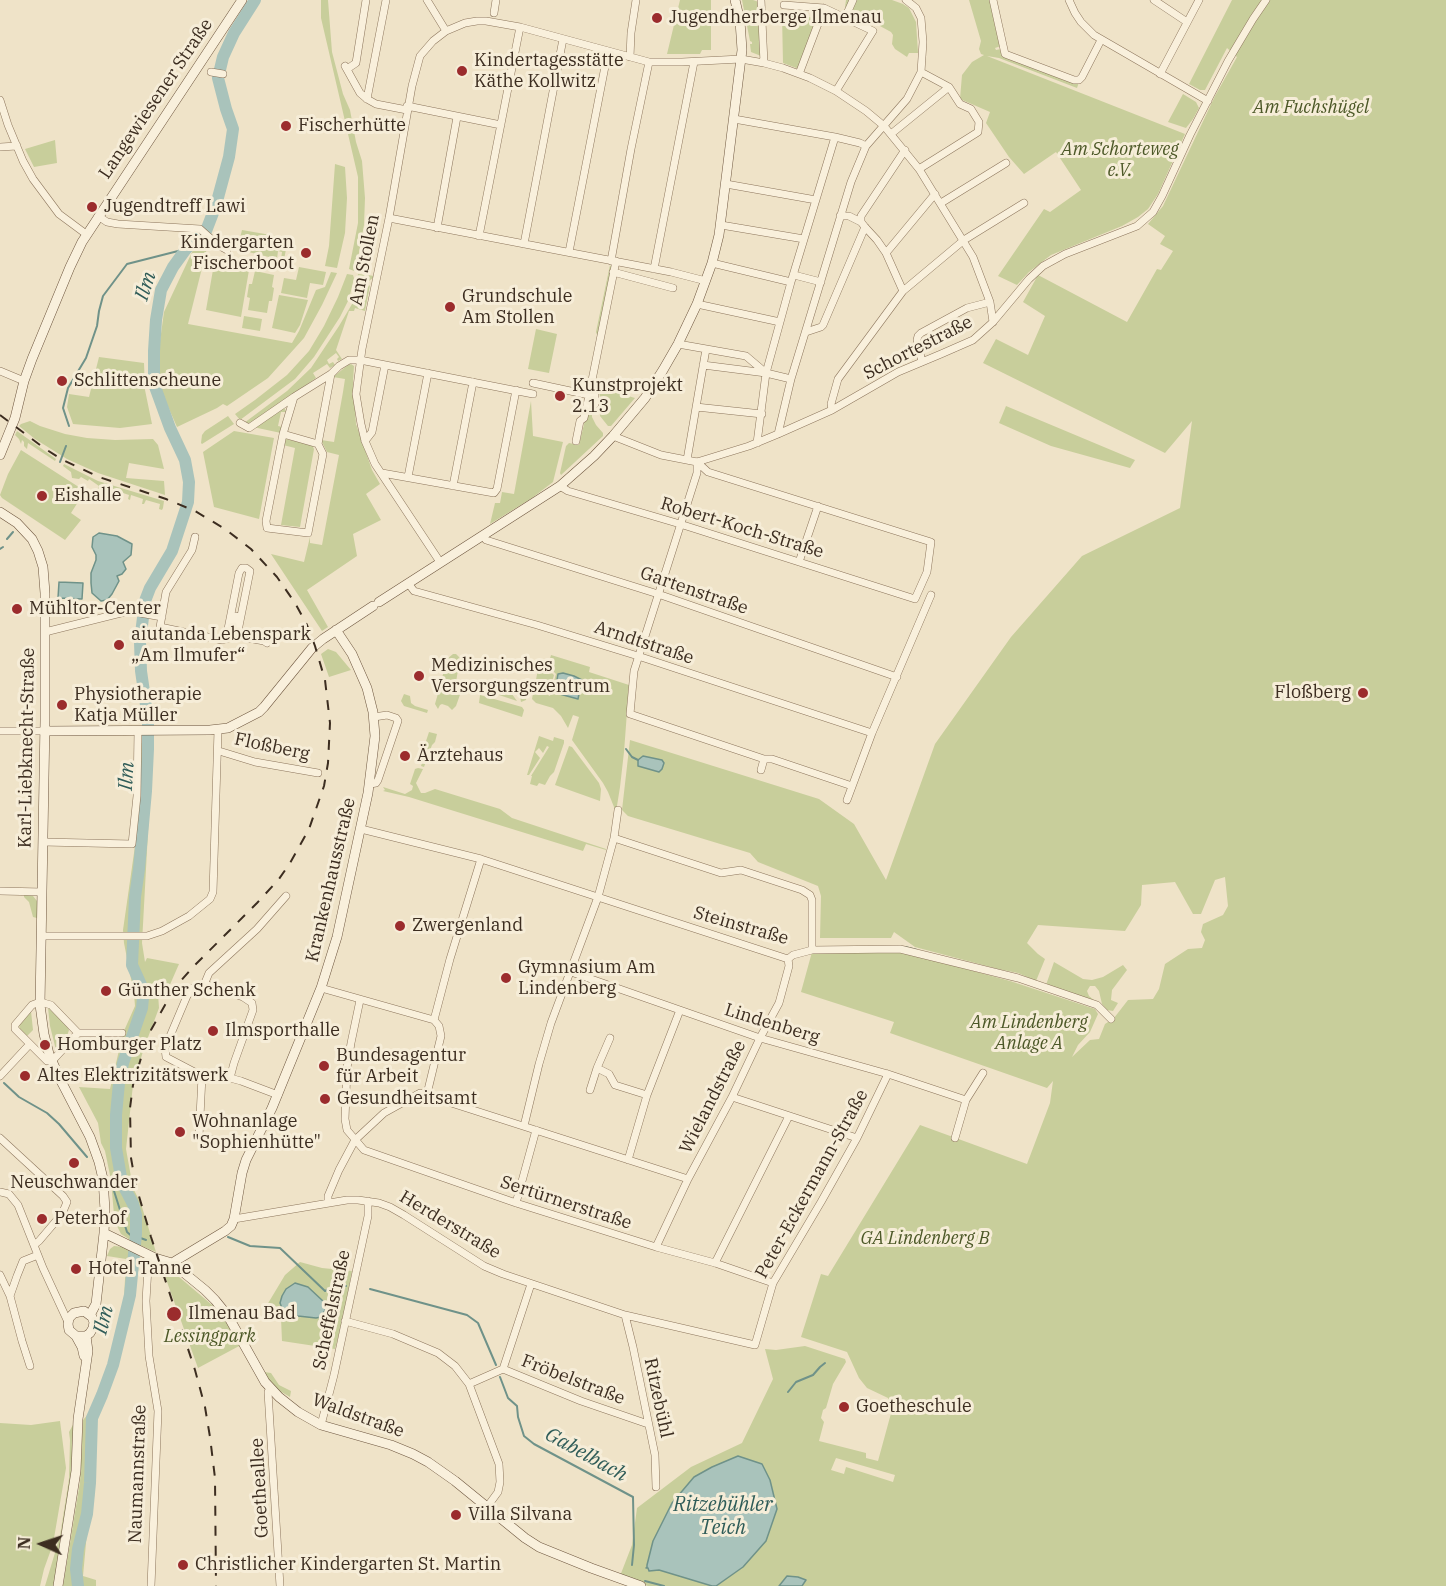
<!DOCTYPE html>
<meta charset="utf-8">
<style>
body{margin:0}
#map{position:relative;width:1446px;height:1586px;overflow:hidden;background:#efe3c8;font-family:"IBM Plex Serif",serif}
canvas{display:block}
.north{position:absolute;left:12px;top:1514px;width:60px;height:60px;-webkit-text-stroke:4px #f6edd8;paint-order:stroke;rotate:273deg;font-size:16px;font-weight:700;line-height:24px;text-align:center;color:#3c2d20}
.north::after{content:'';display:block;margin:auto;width:21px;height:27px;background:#3c2d20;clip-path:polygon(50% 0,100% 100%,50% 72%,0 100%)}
</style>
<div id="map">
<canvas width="1446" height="1586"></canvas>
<div class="north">N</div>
</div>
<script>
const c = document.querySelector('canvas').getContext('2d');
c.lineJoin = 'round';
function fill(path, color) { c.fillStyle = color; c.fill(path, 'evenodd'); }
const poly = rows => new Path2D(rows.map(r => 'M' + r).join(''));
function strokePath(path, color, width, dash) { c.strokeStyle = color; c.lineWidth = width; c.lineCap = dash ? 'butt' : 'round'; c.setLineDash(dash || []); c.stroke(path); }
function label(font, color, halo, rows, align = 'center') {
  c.font = font + ' "IBM Plex Serif",serif'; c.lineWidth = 6; c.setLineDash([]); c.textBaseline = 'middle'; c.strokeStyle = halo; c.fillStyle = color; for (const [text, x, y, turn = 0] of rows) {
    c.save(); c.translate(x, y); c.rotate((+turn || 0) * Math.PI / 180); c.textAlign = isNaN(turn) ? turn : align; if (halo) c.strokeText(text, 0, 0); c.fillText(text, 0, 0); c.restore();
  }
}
const green = poly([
 [321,0,328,0,332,52,343,94,350,110,356,142,362,161,365,198,364,225,356,269,354,271,349,269,358,223,358,177,321,18],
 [680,0,711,0,711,50,702,50,700,54,667,54],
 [742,0,753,0,759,2,761,56,751,52,750,44,752,44,752,42,750,41],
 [846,0,892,0,903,4,909,8,916,22,918,53,909,53,907,57,895,49,892,44,893,35,891,32,845,7],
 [969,0,991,0,1001,46,995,48,996,50,1001,49,1079,82,1077,88,999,58,987,56,1185,134,1158,194,1148,209,1138,217,1122,226,1051,255,1029,272,1017,285,998,276,1044,209,1050,212,1081,190,1056,152,1024,174,1009,157,986,123,990,112,960,99,962,75,972,62,984,55,981,54,979,49,981,41],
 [1232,0,1446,0,1446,1586,802,1586,806,1580,787,1576,779,1586,716,1586,743,1567,777,1509,770,1480,694,1477,672,1503,653,1541,647,1565,649,1571,659,1570,712,1586,648,1586,620,1576,632,1545,637,1508,691,1467,742,1443,773,1379,765,1349,776,1350,805,1346,845,1359,846,1362,833,1384,826,1408,823,1410,821,1418,824,1422,819,1441,866,1453,866,1458,878,1461,893,1406,888,1404,888,1398,867,1388,859,1378,847,1352,801,1337,821,1274,828,1276,920,1125,1027,1164,1050,1103,1053,1081,1047,1088,890,1033,894,1022,801,992,812,952,900,951,1010,981,1095,1009,1098,1014,1090,1032,1078,1045,1072,1057,1090,1040,1099,1039,1105,1024,1114,1018,1128,1000,1153,999,1159,989,1165,964,1188,949,1202,948,1205,940,1201,932,1203,924,1223,915,1228,906,1225,877,1215,880,1201,914,1193,914,1175,882,1142,885,1141,905,1125,931,1038,925,1027,943,1038,954,1045,959,1036,981,1018,973,998,969,915,947,894,932,891,938,820,938,821,896,818,886,758,862,750,853,628,816,622,810,630,740,819,799,854,824,886,880,935,744,1011,637,1082,556,1180,508,1192,421,1165,453,983,363,996,339,1028,355,1045,316,1023,302,1038,275,1127,322,1157,269,1161,270,1173,251,1160,244,1165,236,1148,224,1163,206,1215,96,1237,57,1227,48,1205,90,1200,90,1189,84],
 [836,1458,895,1475,893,1482,846,1467,844,1474,831,1470],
 [782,15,820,18,799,69,783,63],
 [1183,94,1196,102,1199,108,1193,119,1186,128,1168,122],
 [55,140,57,163,34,167,25,149],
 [335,164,345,167,347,198,345,233,337,268,325,266,329,246],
 [242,230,288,238,284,260,281,259,282,252,278,251,277,259,232,248,235,237,240,238],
 [209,240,188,324,292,343,299,331,316,290,325,287,331,272,337,273,322,305,304,338,268,378,227,406,223,404,217,408,177,427,158,384,159,348,164,312,193,250],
 [214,264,249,270,241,317,206,310],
 [610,265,612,268,599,340,596,332],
 [299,267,326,272,323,285,310,283,307,298,281,293,284,278,296,280],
 [255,271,274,275,272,287,274,288,272,301,269,301,267,313,248,310,250,298,247,297,249,284,252,284],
 [347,274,353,275,354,278,349,299,340,317,314,357,295,379,240,420,235,414,255,400,287,375,309,351,324,326,338,297],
 [358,274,375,276,355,293],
 [370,285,365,311,355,308,354,311,349,311,336,350,342,359,338,361,337,359,339,357,336,353,327,360,329,364,333,362,335,365,330,368,327,364,313,373,316,378,250,425,244,423,287,391,311,368,339,326,355,299],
 [279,295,308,300,300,325,295,333,272,328],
 [244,316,262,319,260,331,242,328],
 [536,329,557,334,549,373,528,369],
 [99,357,144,363,145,390,152,424,120,428,73,424,67,407,69,394,89,397],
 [351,364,354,366,353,382,356,424,372,470,380,484,366,494,381,520,353,534,357,556,307,590,328,627,322,631,271,554,304,562,310,537,310,543,322,545,339,455,327,452,321,440,334,442,343,392,345,379,333,377,348,365],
 [598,387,635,398,611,426,608,426,600,416,601,401],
 [591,395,592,397,592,417,596,425,603,433,603,436,561,475,560,473,566,446,569,443,579,445],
 [531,401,533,436,563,442,553,482,532,498,490,524,495,503,500,503,502,492,514,494],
 [1006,406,1135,460,1130,468,1051,446,999,423],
 [283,408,285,409,286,412,281,412,278,426,283,427,281,433,253,427],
 [228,416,234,424,202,444,201,443,202,435,205,431],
 [30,421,40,426,65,434,87,438,115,440,153,439,158,445,164,469,129,463,126,478,164,481,165,495,98,473,67,459,35,439,19,426,21,424],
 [17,431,56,459,55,461,28,443,27,449,24,446,24,442,22,440,21,444,19,439,15,435],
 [234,431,274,438,259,519,214,507,203,452],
 [286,439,312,445,314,449,300,527,281,525,295,448,283,445],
 [21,450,85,491,71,513,81,520,65,540,2,498,0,495,8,474],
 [64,464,98,481,164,501,163,508,162,510,159,509,160,504,146,500,144,504,142,504,143,499,131,495,130,500,128,499,129,495,117,491,115,495,113,495,114,490,102,486,101,491,97,490,99,486,89,479,88,481,81,477,79,479,72,478,71,472,63,466],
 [328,649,336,652,351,670,329,677,321,654],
 [453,654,456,654,460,658,456,682,454,683,442,678,447,659],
 [551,655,590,667,589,672,629,685,624,752,620,787,616,812,608,792,603,783,572,740,579,717,573,715,568,728,561,716,553,708,536,703,532,699,534,688,550,696,556,674,548,666],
 [540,662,554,675,549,693,535,685,538,669,542,669,542,665,539,663],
 [441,683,462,689,456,706,452,710,448,706,442,704,440,705,438,709,435,704],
 [504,683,529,686,526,700,521,702,520,697,513,687,509,690,517,701,499,695,500,688,503,688],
 [404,694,410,696,411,703,415,706,428,710,427,713,404,706,401,701],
 [480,695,522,707,524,710,522,717,479,703],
 [429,732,437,734,435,742,432,745,424,767,421,766,423,760,420,759],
 [539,736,553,741,554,737,564,740,564,743,554,772,550,776,545,785,539,783,537,786,530,784,532,776,531,776,549,747,547,746,543,753,539,748,535,752,540,758,529,775,527,775],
 [145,739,153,739,142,943,145,962,147,958,179,964,165,996,158,994,159,1008,144,1048,133,1085,126,1149,133,1188,141,1204,156,1252,135,1243,121,1234,117,1226,114,1215,111,1180,105,1151,101,1143,98,1123,79,1087,110,1089,123,1033,135,1006,134,994,124,943,123,930,135,846,135,824,139,796,141,743,145,743],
 [569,746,572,747,599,783,601,789,600,801,555,785],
 [418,768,423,769,416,783,421,793,425,793,435,789,500,809,512,818,606,849,606,850,586,844,583,851,409,797,383,791,385,790,383,787,405,794,412,790,413,786,410,784,415,769],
 [24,894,33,896,37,901,37,918,33,917,29,902,24,897],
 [1054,962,1083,979,1092,980,1103,977,1123,965,1127,970,1112,990,1111,1000,1118,1003,1113,1011,1107,1010,1102,1004,1099,991,1095,986,1090,986,1087,991,1089,996,1095,1001,1046,985],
 [48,1008,66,1024,69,1030,66,1039,56,1050,50,1026],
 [31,1011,33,1030,26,1037,20,1029,19,1025],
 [114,1246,124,1247,138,1254,134,1289,120,1356,96,1419,94,1499,87,1532,83,1576,96,1580,96,1586,63,1586,80,1482,83,1420,91,1411,102,1388,124,1299,126,1259,107,1256,110,1249],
 [300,1262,322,1268,352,1271,343,1319,335,1349,282,1341,281,1318,276,1314,270,1313,268,1309,267,1305,285,1275],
 [162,1268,172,1271,218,1310,241,1345,198,1368],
 [264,1372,271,1373,279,1385,291,1391,290,1397,273,1387],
 [60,1421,66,1468,53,1544,44,1569,40,1586,0,1586,0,1423,31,1425],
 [74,1423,72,1473,54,1586,45,1586,60,1536,69,1479,70,1440,69,1432]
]);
const water = poly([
 [99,533,117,536,132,544,131,555,123,562,126,569,122,574,117,576,119,581,112,594,107,600,101,601,92,593,91,583,91,573,96,560,96,555,92,547,93,537,99,533],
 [59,582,83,583,82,599,58,598,59,582],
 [563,673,574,676,584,681,583,687,577,690,579,694,578,699,556,693,555,692,558,674,563,673],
 [643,756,662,760,664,763,662,769,659,772,638,766,638,760,643,756],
 [295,1283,308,1287,324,1302,325,1310,321,1317,316,1318,298,1316,287,1313,282,1308,280,1303,282,1296,286,1289,295,1283],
 [738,1456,762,1464,770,1480,777,1509,766,1541,743,1567,716,1586,712,1586,659,1570,649,1571,648,1568,646,1568,647,1567,647,1565,653,1541,672,1503,694,1477,712,1467,738,1456],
 [787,1576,798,1577,806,1580,802,1586,779,1586,787,1576]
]);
const stream = poly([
 [69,426,63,408,68,388,86,358,97,326,99,311,103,296,127,264,186,249],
 [60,462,66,446],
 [7,539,13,532],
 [0,549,3,547],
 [626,749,632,757,638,760],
 [905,947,917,950],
 [4,1083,19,1097,47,1113,59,1124,87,1157],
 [114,1191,127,1232,135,1239],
 [135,1236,146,1240],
 [228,1237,250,1246,280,1248,325,1291,335,1286,346,1286],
 [370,1289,467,1315,478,1323,496,1365],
 [500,1377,508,1398,517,1406,518,1417,524,1436,534,1444,633,1497,634,1545,632,1565],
 [788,1392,796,1382,813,1375,820,1367,825,1363],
 [645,1581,664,1586]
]);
const river = poly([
 [78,1586,76,1569,78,1549,87,1514,90,1483,92,1418,102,1395,113,1365,130,1295,136,1234,136,1215,133,1204,122,1183,116,1148,116,1115,119,1083,123,1063,142,1008,143,998,142,987,132,965,135,897,139,869,146,791,148,749,148,719,141,671,140,642,145,601,150,588,172,551,188,502,189,482,185,460,170,428,154,384,154,351,156,320,161,290,173,267,186,249,206,231,216,205,229,157,233,129,226,109,218,78,223,57,234,33,255,0]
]);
const street = poly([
 [427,0,446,31],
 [761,0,764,63],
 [993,0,1005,54,1074,80,1079,80,1082,77,1101,40],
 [1069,0,1075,13,1081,22,1094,35,1208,101],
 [1154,0,1187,22],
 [784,5,824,8,873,31,836,91],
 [494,13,496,0],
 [845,18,853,0],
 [630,57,631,33,636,0],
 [345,66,360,93,367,99,376,104,407,110],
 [347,69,356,63,366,0],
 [211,72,223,74],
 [799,74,824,8],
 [1160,74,1199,0],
 [367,99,386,0],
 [0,100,8,125,23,161,33,179,59,214,86,234],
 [407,106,501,125],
 [734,119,835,137],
 [891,134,949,87],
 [0,147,17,146],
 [919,169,978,132,979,122,971,109,960,104,949,87,921,72],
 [726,184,816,200],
 [941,203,1006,163],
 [98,216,107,222,118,224,200,229,218,245,227,250],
 [840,216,849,216,861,222],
 [389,218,671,272,706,281],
 [721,225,804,239],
 [437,228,457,117],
 [479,236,520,27],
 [524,244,563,39],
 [569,252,608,51],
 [886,253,935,194],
 [611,261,631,149,649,62],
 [712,263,791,282],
 [654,269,694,62],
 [613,272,673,288],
 [794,275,821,282],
 [903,291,886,253,877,240,865,227,861,222,861,216,905,150],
 [697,304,780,322],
 [806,332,821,327,823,325,865,227],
 [678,344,746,356,766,373],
 [922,362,917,340,918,336,921,333,967,308,990,302],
 [703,365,766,373,791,379],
 [0,371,24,381],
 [533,383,589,395],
 [294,397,283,434,266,521,267,528,308,533,323,454,318,444,331,374],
 [595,404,595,394,591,385,616,261],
 [696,407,762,414],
 [832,410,831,404,838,379,903,291,964,240,1024,203],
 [240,423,249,428,294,397,331,374,339,366,349,360,360,360,533,394],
 [283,434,318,444],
 [778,434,791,379,851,182,866,146,907,99,921,72,923,42,921,18,916,8,906,0],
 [613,436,661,455,697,462,749,446,778,434,832,410,898,372,941,354,973,340,993,322,1029,279,1043,266,1065,254,1137,226,1153,212,1162,196,1190,135,1228,61,1253,19,1266,0],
 [365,441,372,432,385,365],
 [576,441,580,421,584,418,591,387],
 [757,443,766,373,791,282,835,137,860,143,866,146],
 [687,460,706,349],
 [697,462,697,473,634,671,630,714,764,759,772,759,852,786],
 [382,473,494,493,497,489,516,390],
 [408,477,428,373],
 [453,486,473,382],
 [560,486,568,491,680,524,915,599,927,572,931,542,708,472,697,462],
 [483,536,486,540,658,594,897,677],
 [195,537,192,550,166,592,160,627,222,640,237,636,264,641,267,643],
 [440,562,375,464,365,441,361,424,356,394,362,349,389,218,412,86,420,56,433,41,446,31,465,23,477,21,486,21,520,27,649,62,682,62,741,59,764,63,783,68,810,78,836,91,866,111,884,126,919,169,973,257,990,302,993,322],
 [799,562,818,506],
 [408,583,414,591,537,625,638,656,872,733],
 [45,632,129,611,162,617],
 [232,637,236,616],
 [226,639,239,573,242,568,246,568,250,571,237,636],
 [0,731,45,731],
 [219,751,255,762,318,773],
 [761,770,764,759],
 [370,784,376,783,378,780,398,721,396,718,387,715,374,717],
 [847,800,872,733,931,595],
 [361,829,481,859,788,959,793,955,812,950,900,949,1018,978,1097,1005,1111,1019],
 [614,838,721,873,741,870,802,890,810,895,812,900,812,950],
 [43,842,132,844,137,796,138,731],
 [0,891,42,892],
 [42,936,147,936,162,931,189,916,210,899,213,892,218,730],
 [571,972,760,1038,888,1074,966,1100,983,1073],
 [204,985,209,973,257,929,286,896],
 [321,988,434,1020],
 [360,1000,351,1043,347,1068,345,1119,347,1130,364,1150,516,1203,656,1247,715,1263,773,1283],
 [78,1033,52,1061,47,1061,15,1029,15,1025,32,1005,40,1002,51,1005,78,1033,122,1033],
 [610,1038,597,1068,609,1074,615,1085,647,1095],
 [0,1076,29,1045],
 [202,1076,199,1137,252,1148],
 [230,1078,234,1063,253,1010,252,1003,243,997,211,986,201,984,193,988,187,996,165,1048,166,1057,206,1078,219,1077,230,1078,241,1081,278,1095],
 [590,1090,597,1068],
 [427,1094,441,1036,439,1026,434,1020,450,959,481,859],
 [732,1097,857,1138],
 [524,1126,539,1064,551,1023,598,897,614,838,618,810],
 [0,1138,63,1196,67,1202,62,1214,39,1241,34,1245],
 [955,1138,966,1100],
 [628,1160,647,1095,680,1010],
 [0,1192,9,1194,18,1205,43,1268,68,1322],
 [328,1203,328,1196,339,1170,355,1140,384,1113,420,1093,688,1179],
 [516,1203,536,1130],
 [234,1219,347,1200,358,1200,379,1203,390,1207,404,1215,484,1266,503,1274,625,1315,755,1345,773,1283,821,1202,857,1138,888,1074],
 [656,1247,688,1179,732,1097,760,1038,779,1003,789,966,788,959],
 [715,1263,789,1116],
 [0,1275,10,1296,22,1341,30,1366],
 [531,1284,503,1369,581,1401,648,1424],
 [10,1296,17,1276,23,1261,38,1255],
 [625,1315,633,1347,655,1455,656,1487],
 [345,1321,393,1334,438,1353,455,1366,469,1384,499,1464,500,1482,498,1492,487,1507],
 [469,1384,503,1369],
 [270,1388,268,1392,280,1586],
 [321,1425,334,1375,368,1216,368,1201],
 [151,1586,158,1411,149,1356,146,1301,148,1267,151,1256]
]);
const secondary = poly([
 [0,455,15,418,24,381,32,359,70,267,82,242,242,0],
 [0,512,17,523,32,539,38,551,43,567,45,593,45,721,40,1005,44,1034,49,1054,60,1079,90,1137,99,1162,103,1179,105,1210,104,1233,96,1304,90,1315],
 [379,602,560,486,594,456,613,436,645,398,663,370,678,344,697,304,712,263,719,235,742,50,740,21,735,0],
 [45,731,210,730,228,728,259,712,264,707,312,648,323,639,373,606],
 [104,1233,155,1258,172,1263,205,1290,215,1300,228,1316,265,1382,279,1397,298,1412,321,1425,391,1445,413,1454,428,1462,455,1481,525,1538,539,1547,591,1568,641,1586],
 [172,1263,225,1231,231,1226,234,1219,242,1173,246,1160,272,1108,321,988,337,937,368,793,375,736,373,712,367,688,352,654,336,630],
 [76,1336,86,1336,90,1333,93,1328,94,1322,92,1317,84,1311,74,1313,69,1318,68,1324,69,1330,76,1336,82,1347,84,1356],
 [58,1586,76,1471,78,1419,88,1351,86,1336]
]);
const rail = poly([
 [0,415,44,448,61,459,99,477,166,499,195,511,225,529,251,549,277,577,295,603,307,625,315,646,325,680,330,723,328,763,324,786,309,829,290,863,279,879,257,903,194,966,178,984,165,1005,151,1030,144,1048,133,1085,130,1108,131,1158,136,1186,151,1237,195,1370,205,1407,210,1437,215,1478,216,1586]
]);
const markers = [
 [657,18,6,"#9b2c2d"],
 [462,71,6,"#9b2c2d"],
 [286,126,6,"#9b2c2d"],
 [92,207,6,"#9b2c2d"],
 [306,253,6,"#9b2c2d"],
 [450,307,6,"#9b2c2d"],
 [62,381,6,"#9b2c2d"],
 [560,396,6,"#9b2c2d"],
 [42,496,6,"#9b2c2d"],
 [17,609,6,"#9b2c2d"],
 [119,645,6,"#9b2c2d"],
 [419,676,6,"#9b2c2d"],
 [1363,693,6,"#9b2c2d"],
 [62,705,6,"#9b2c2d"],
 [405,756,6,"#9b2c2d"],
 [400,926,6,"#9b2c2d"],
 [506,978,6,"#9b2c2d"],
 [106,991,6,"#9b2c2d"],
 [213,1031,6,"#9b2c2d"],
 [45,1045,6,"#9b2c2d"],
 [324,1066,6,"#9b2c2d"],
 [25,1076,6,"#9b2c2d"],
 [325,1099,6,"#9b2c2d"],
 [180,1132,6,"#9b2c2d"],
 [74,1163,6,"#9b2c2d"],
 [42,1219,6,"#9b2c2d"],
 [76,1269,6,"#9b2c2d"],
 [174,1314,8,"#9b2c2d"],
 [844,1407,6,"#9b2c2d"],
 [456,1515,6,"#9b2c2d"],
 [183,1565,6,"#9b2c2d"]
];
const poiNames = [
 ["Jugendherberge Ilmenau",669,18],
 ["Kindertagesstätte",474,61],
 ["Käthe Kollwitz",474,82],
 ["Fischerhütte",298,126],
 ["Jugendtreff Lawi",104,207],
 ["Kindergarten",294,243,"right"],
 ["Fischerboot",294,264,"right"],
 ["Grundschule",462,297],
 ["Am Stollen",462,318],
 ["Schlittenscheune",74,381],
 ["Kunstprojekt",572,386],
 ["2.13",572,407],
 ["Eishalle",54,496],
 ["Mühltor-Center",29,609],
 ["aiutanda Lebenspark",131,635],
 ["„Am Ilmufer“",131,656],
 ["Medizinisches",431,666],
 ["Versorgungszentrum",431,687],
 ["Floßberg",1351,693,"right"],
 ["Physiotherapie",74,695],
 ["Katja Müller",74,716],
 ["Ärztehaus",417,756],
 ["Zwergenland",412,926],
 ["Gymnasium Am",518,968],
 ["Lindenberg",518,989],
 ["Günther Schenk",118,991],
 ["Ilmsporthalle",225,1031],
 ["Homburger Platz",57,1045],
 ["Bundesagentur",336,1056],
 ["für Arbeit",336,1077],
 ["Altes Elektrizitätswerk",37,1076],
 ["Gesundheitsamt",337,1099],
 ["Wohnanlage",192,1122],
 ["\"Sophienhütte\"",192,1143],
 ["Neuschwander",74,1183,"center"],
 ["Peterhof",54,1219],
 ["Hotel Tanne",88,1269],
 ["Ilmenau Bad",188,1314],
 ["Goetheschule",856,1407],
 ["Villa Silvana",468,1515],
 ["Christlicher Kindergarten St. Martin",195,1565]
];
const streetNames = [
 ["Langewiesener Straße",156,99,-56],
 ["Am Stollen",365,260,-79],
 ["Schortestraße",918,348,-27],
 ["Robert-Koch-Straße",742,528,17],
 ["Gartenstraße",694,591,19],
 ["Arndtstraße",644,643,18],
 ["Floßberg",272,747,12],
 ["Karl-Liebknecht-Straße",27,748,-89],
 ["Krankenhausstraße",331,880,-77],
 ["Steinstraße",741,926,16],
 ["Lindenberg",772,1024,17],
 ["Wielandstraße",713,1097,-63],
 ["Peter-Eckermann-Straße",812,1184,-61],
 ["Sertürnerstraße",566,1203,18],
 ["Herderstraße",450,1225,31],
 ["Scheffelstraße",332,1310,-78],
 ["Fröbelstraße",573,1380,21],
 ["Ritzebühl",658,1398,78],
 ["Waldstraße",358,1416,20],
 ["Naumannstraße",138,1474,-88],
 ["Goetheallee",260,1488,-93]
];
const parkNames = [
 ["Am Fuchshügel",1311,108],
 ["Am Schorteweg",1120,150],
 ["e.V.",1120,171],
 ["Am Lindenberg",1029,1023],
 ["Anlage A",1029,1044],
 ["GA Lindenberg B",925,1239],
 ["Lessingpark",210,1337]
];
const waterNames = [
 ["Ilm",146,286,-72],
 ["Ilm",127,776,-86],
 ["Ilm",104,1320,-76],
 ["Gabelbach",586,1455,29],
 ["Ritzebühler",723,1505],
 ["Teich",723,1528]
];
fill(green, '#c8ce9b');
fill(water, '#a9c3bb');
strokePath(water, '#6f9289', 1.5);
strokePath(stream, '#6f9289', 2);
strokePath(river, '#a9c3bb', 12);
strokePath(street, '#8c755c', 8);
strokePath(secondary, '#6e563f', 10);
strokePath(street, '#f9f0dc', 7);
strokePath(secondary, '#f9f0dc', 9);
strokePath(rail, '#3c2d20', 2, [10, 10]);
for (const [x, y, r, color] of markers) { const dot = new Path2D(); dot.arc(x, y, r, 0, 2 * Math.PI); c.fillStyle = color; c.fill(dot); strokePath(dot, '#f6edd8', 2); }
label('18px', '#3c2d20', '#f6edd8', poiNames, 'left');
label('18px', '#3c2d20', '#f6edd8', streetNames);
label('italic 18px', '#4c5827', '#f6edd8', parkNames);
label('italic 20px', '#2f5c58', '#f6edd8', waterNames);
</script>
